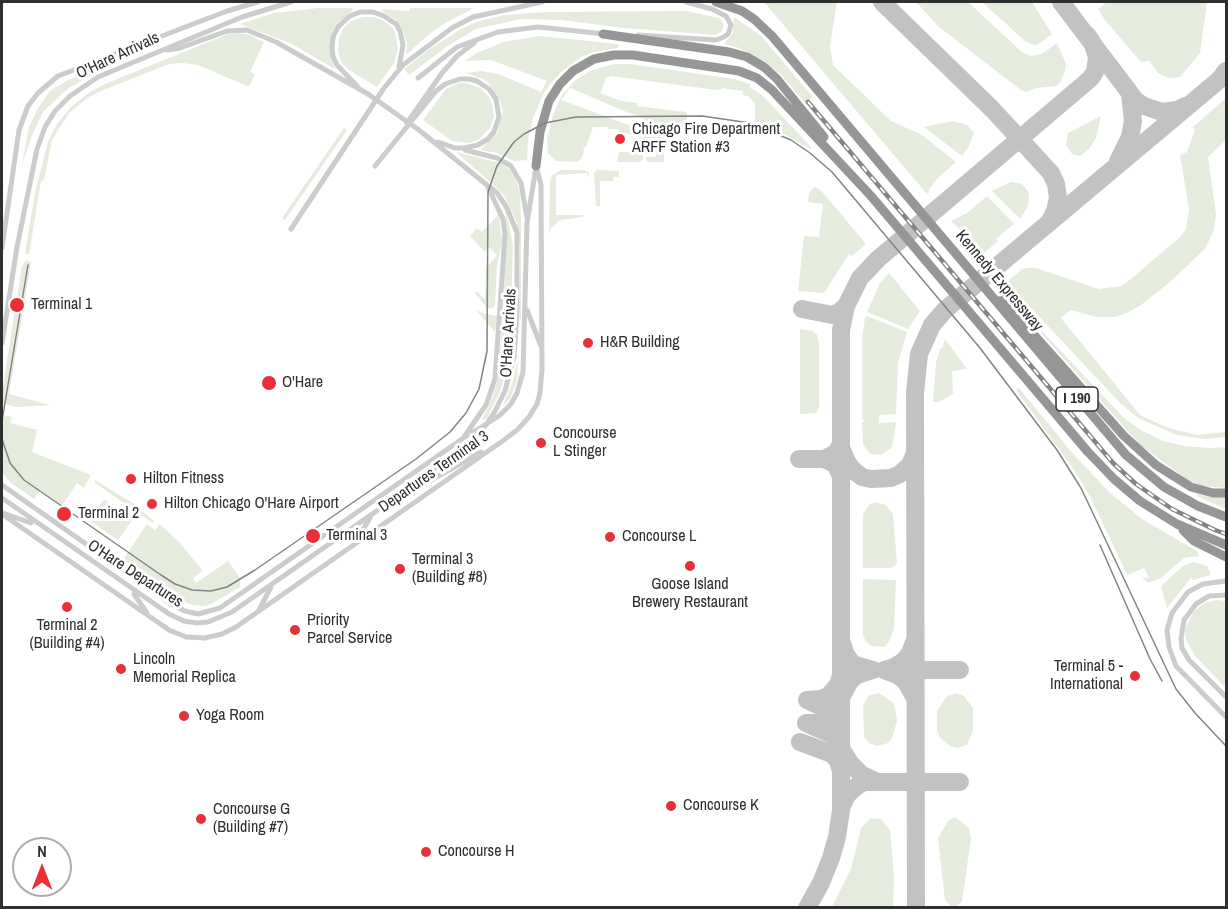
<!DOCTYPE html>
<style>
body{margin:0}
#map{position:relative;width:1228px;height:909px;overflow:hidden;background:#fff;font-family:"Archivo Narrow",sans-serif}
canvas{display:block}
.frame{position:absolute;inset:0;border:3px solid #2f2f2f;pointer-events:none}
.north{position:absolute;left:12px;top:837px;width:60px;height:60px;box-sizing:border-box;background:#fff;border:2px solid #acacac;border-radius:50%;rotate:0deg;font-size:16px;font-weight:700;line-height:24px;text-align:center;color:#2f2f2f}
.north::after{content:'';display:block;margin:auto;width:21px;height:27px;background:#e83039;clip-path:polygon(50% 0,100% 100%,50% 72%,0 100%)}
</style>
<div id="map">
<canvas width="1228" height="909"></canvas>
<div class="frame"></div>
<div class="north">N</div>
</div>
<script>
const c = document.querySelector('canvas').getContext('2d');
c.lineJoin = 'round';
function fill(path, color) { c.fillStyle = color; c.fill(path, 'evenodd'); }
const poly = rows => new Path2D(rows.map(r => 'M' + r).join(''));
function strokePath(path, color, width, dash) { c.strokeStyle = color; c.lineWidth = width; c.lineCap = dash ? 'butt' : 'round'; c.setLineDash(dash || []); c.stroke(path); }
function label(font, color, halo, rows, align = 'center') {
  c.font = font + ' "Archivo Narrow",sans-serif'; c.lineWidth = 6; c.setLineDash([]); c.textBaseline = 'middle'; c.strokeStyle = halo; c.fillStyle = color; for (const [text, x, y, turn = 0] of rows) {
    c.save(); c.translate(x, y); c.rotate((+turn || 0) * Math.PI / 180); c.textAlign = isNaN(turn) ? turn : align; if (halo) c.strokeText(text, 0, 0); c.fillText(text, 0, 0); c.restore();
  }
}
const green = poly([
 [764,2,837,2,830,46,833,65,891,121,922,135,956,162,939,177,929,189,929,192,927,194],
 [916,2,968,2,1023,53,1032,56,1042,54,1057,43,1066,64,1065,71,1061,81,1056,86,1036,88,1026,92,1021,90,939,27],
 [982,2,1032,2,1052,34,1042,42,1036,45,1031,44,1025,41],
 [1107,2,1207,2,1200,53,1180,77,1168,78,1158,73,1149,61,1141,62,1104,19,1098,9],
 [318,8,353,8,352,11,335,26,332,33,331,59,335,69,292,44,240,24,274,13],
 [410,8,474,8,445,23,427,36,406,55,407,44,403,30,396,20,382,11,383,9,409,11],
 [686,11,719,18,724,24,722,31,716,35,702,34,624,28,561,20,521,19,476,29,449,45,409,75,404,69,430,49,461,29,476,22,504,15,547,12],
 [363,17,374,17,384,21,393,28,396,35,398,49,394,63,377,87,349,70,342,63,338,52,339,38,343,29,351,21],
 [734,17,761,36,813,97,806,104,781,75,764,61,739,48,724,44,733,33],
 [237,33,250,35,264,42,250,72,255,74,250,85,247,86,198,65,183,63,169,64,101,91,89,97,69,113,52,140,44,180,41,181,29,255,25,253,35,193,48,142,57,124,71,107,90,92,105,84,228,34],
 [540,36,618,44,618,48,594,52,581,57,561,72,552,82,544,93,533,118,528,140,527,160,514,161,497,153,480,150,497,134,503,112,500,101,489,84,483,79,466,73,481,71,498,74,541,92,547,81,491,60,465,61,477,53,503,42],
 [614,64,630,64,734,79,750,84,750,87,763,96,812,148,811,149,775,129,755,122,755,104,748,96,743,95,743,91,722,88,721,90,717,90,611,76,606,78,600,93,621,101,637,103,637,106,687,112,686,127,680,130,653,123,570,88,561,100,664,138,664,162,647,162,646,159,646,157,656,157,656,152,652,152,652,139,638,137,637,135,628,135,628,133,619,133,619,129,608,129,608,127,593,127,586,147,583,148,584,151,582,158,577,162,556,161,548,153,547,139,553,115,562,95,574,81,590,71],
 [90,72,91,75,67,89,43,112,31,138,22,165,29,127,38,108,50,91,68,80],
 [459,83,466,83,480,88,489,97,493,108,494,116,490,128,479,139,469,143,452,141,423,120,446,89],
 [1226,98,1226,140,1208,157,1216,214,1214,230,1205,249,1170,282,1141,305,1129,312,1115,317,1097,317,1071,310,1061,318,1140,415,1166,427,1197,435,1226,432,1226,437,1205,439,1177,435,1138,418,1119,402,1007,282,1022,269,1029,268,1036,268,1099,289,1121,286,1131,279,1180,237,1186,229,1189,209,1180,155,1187,152,1195,130,1193,127],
 [1101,116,1096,138,1089,149,1080,156,1072,154,1066,145,1068,133],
 [953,121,967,125,974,133,969,146,962,156,924,127],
 [344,128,347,130,285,220,282,218],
 [456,152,500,163,510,170,516,180,520,192,521,219,521,320,520,319,520,245,516,220,505,197,498,189],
 [619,152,643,152,643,159,640,162,617,162],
 [561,170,584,170,589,173,589,178,587,173,556,175,556,215,583,215,583,217,560,220,551,228,549,234,550,182,552,175],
 [597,170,619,171,619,177,613,177,613,181,600,181,600,206,596,206,594,173],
 [1011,182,1022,184,1029,193,1028,206,1020,219,992,191],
 [814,187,819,189,826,196,866,244,852,256,849,254,824,293,798,291,804,236,819,237,823,204,808,202,809,193],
 [987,196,1014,224,996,239,998,241,984,253,951,221,967,213],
 [505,211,509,223,513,246,510,356,500,392,487,418,482,420,493,396,499,373,507,234],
 [499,214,502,241,497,267,495,304,494,307,488,309,475,293,477,291,485,300,486,268,497,255,489,247,485,252,470,236,477,228,482,232],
 [26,260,31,262,9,394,50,405,17,407,2,403,2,392,22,266],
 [889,273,920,311,908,329,867,312,880,283],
 [475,309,482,313,497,316,495,332],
 [867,316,907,332,898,363,896,414,879,415,879,423,896,422,894,438,890,437,894,439,891,448,881,455,870,454,863,444,862,422,866,420,862,420,862,341,865,317],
 [800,329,813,331,817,335,819,344,819,407,816,413,800,414],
 [1042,331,1125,419,1141,430,1163,441,1185,446,1209,448,1226,447,1226,488,1203,486,1188,480,1140,445,1041,333],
 [945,339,967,369,952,371,953,394,939,402,933,402,936,362,940,349,944,346,943,345],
 [518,358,517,381,510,399,502,407,512,384],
 [1019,388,1073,454,1110,493,1142,519,1197,551,1199,556,1184,558,1161,578,1150,582,1147,582,1142,577,1149,578,1144,568,1127,575,1091,498,1074,470,1016,390],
 [7,416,12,417,10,423,37,430,32,452,91,475,84,488,77,483,62,506,40,490,34,499,10,482,2,473,2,417],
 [95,480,131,502,154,521,153,523,95,483],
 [1198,494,1209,497,1226,496,1226,509,1197,496],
 [104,499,133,519,118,540,89,520],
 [876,502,886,505,893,514,897,564,891,568,863,568,863,514,869,505],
 [147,524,155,530,160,524,179,542,203,571,193,578,196,583,228,561,240,578,240,587,211,604,204,606,192,605,177,599,123,560],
 [1194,562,1207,566,1211,575,1193,580,1191,578,1167,608,1161,586,1183,566],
 [863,579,896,580,894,629,889,642,884,647,872,646,866,642,863,635],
 [1216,600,1226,601,1226,688,1195,656,1186,640,1185,629,1194,611,1205,603],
 [879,693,892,702,895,707,897,721,892,738,888,743,877,746,869,743,864,737,863,706,869,695],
 [957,693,964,696,973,708,973,731,967,745,957,748,950,746,940,738,937,731,937,711,947,696],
 [955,817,969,828,971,838,962,902,953,908,945,900,938,838,948,821],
 [871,818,881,819,890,830,894,876,893,907,832,907,851,869,861,828]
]);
const taxiway = poly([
 [882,2,992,109,1051,173,1056,184,1058,198,1055,211,1050,221],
 [1061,2,1136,101,1144,106,1162,112,1177,110,1185,106],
 [1118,161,1130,137,1133,121,1130,94],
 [802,309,832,315,839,312,846,306],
 [842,450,847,462,854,471,862,477,871,479,891,478,900,474,910,465,915,453],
 [799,459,824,459],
 [840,474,835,464,824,459,836,453,841,444],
 [915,640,910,653,904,661,894,667,884,670,899,676,906,682,915,698],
 [842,643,846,655,853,664,873,670,857,675,850,681,832,715,818,723,806,723,833,735,850,763,862,775,875,781],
 [905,670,960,670],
 [840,723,831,711,807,700,821,699,828,696,838,685,841,675],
 [800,742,832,754,838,761,841,772],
 [841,808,847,795,857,786,864,782,960,782],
 [807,908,821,883,831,858,837,837,841,810,841,330,846,306,860,278,878,259,1090,79,1095,72,1097,57,1092,42,1087,35],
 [916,908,915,393,919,354,932,325,945,310,1219,80,1226,71]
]);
const minor = poly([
 [638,35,716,40,724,37,728,34,731,25,726,16,712,9,686,2],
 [167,50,180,48,227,31,247,30,276,42,368,94],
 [418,78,457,47,498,32,538,27,605,34],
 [357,86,337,65,333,57,332,48,333,37,338,27,350,16,360,12,373,12,384,16,396,24,400,31,403,45,399,67],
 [407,123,442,73,457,56,474,43],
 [419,130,487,185,503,219,505,234,495,379,486,405,464,437],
 [465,150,497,158,511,166,521,183,527,218],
 [375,166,436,91,445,84,460,79,469,79,477,81,489,89,496,99,499,117,494,132,488,139,478,145,464,148,455,148,438,142],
 [490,187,497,193,507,208,517,233,517,314,514,357],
 [291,229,384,88,403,65,452,28,473,17,542,2],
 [2,248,19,130,28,106,38,93,58,76,227,11,258,2],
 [527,310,541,346],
 [2,343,17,247,37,149,45,127,55,111,70,96,98,77,242,17,291,2],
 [2,485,173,605,185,611,198,614,220,608,462,439,499,416,511,404,517,393,523,372,527,223,536,167],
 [2,498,169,614,184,621,197,623,208,622,232,612,395,498,410,492,481,452],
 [3,513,31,523],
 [2,514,169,630,186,637,205,638,222,634,236,627,504,440,517,430,529,417,537,404,540,393,542,369,541,185,536,166],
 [356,541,370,518],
 [1226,581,1203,584,1188,592,1172,613,1167,630,1169,647,1176,666,1226,717],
 [134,594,147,613],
 [1226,595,1209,596,1196,604,1184,620,1181,639,1182,648,1189,660,1226,697],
 [259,610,271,587]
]);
const motorway = poly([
 [716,2,742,11,754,19,772,36,1126,455,1164,487,1198,506,1226,517],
 [603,34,729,52,747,57,764,67,777,79,824,137],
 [536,166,540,132,549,101,560,84,573,71,594,59,614,55,633,55,739,71,757,78,772,90,871,196,1088,452,1114,479,1140,501,1177,524,1226,545],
 [1002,299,1124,436,1156,465,1191,487,1213,493,1226,493],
 [1183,530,1194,541,1226,557]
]);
const tram = poly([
 [2,421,28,265],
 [2,439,10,463,24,480,161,575,175,584,192,590,211,591,227,587,255,570,416,459,450,432,466,413,479,389,487,351,488,192,497,166,514,142,524,134,545,123,576,117,702,116,750,123,791,140,810,153,832,172,980,348,1057,450,1081,488,1176,689,1195,713,1226,746],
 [1100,545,1150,659,1162,681]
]);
const rail = poly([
 [808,102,1113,463,1136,484,1172,509,1215,530,1226,534]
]);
const minorBridge = poly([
 [368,94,419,130],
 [395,498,468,444,483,429,494,413,505,391,514,357]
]);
const markers = [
 [620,139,6,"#e83039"],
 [17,305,8,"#e83039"],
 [588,343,6,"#e83039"],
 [269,383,8,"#e83039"],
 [541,443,6,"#e83039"],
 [131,479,6,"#e83039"],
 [152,504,6,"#e83039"],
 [64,514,8,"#e83039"],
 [313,536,8,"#e83039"],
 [610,537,6,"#e83039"],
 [690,566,6,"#e83039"],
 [400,569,6,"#e83039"],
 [67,607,6,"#e83039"],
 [295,630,6,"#e83039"],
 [121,669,6,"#e83039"],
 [1135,676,6,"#e83039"],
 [184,716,6,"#e83039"],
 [671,806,6,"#e83039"],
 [201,819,6,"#e83039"],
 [426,852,6,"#e83039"]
];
const shields = [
 [1077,399,42]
];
const shieldNames = [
 ["I 190",1077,399]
];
const streetNames = [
 ["O'Hare Arrivals",118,56,-25],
 ["Kennedy Expressway",999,281,50],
 ["O'Hare Arrivals",509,333,-87],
 ["Departures Terminal 3",434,472,-35],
 ["O'Hare Departures",135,574,33]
];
const poiNames = [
 ["Chicago Fire Department",632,130],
 ["ARFF Station #3",632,148],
 ["Terminal 1",31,305],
 ["H&R Building",600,343],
 ["O'Hare",282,383],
 ["Concourse",553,434],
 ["L Stinger",553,452],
 ["Hilton Fitness",143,479],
 ["Hilton Chicago O'Hare Airport",164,504],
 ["Terminal 2",78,514],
 ["Terminal 3",326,536],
 ["Concourse L",622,537],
 ["Terminal 3",412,560],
 ["(Building #8)",412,578],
 ["Goose Island",690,585,"center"],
 ["Brewery Restaurant",690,603,"center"],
 ["Priority",307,621],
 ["Parcel Service",307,639],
 ["Terminal 2",67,626,"center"],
 ["(Building #4)",67,644,"center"],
 ["Lincoln",133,660],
 ["Memorial Replica",133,678],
 ["Terminal 5 -",1123,667,"right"],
 ["International",1123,685,"right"],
 ["Yoga Room",196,716],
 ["Concourse K",683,806],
 ["Concourse G",213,810],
 ["(Building #7)",213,828],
 ["Concourse H",438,852]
];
fill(green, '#e5ecdd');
strokePath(taxiway, '#c2c2c2', 18);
strokePath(minor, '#ccc', 5);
strokePath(motorway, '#969696', 9);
strokePath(tram, '#848484', 1.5);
strokePath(rail, '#848484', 4.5);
strokePath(rail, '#fff', 2, [7]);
strokePath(minorBridge, '#ccc', 5);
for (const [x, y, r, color] of markers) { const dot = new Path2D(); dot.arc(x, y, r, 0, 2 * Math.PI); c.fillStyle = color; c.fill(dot); strokePath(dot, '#fff', 2); }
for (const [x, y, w] of shields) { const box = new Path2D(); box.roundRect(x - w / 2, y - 12, w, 24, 4.5); c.fillStyle = '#fff'; c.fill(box); strokePath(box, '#2f2f2f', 1.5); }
label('bold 15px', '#2f2f2f', null, shieldNames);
label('16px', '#2f2f2f', '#fff', streetNames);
label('16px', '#2f2f2f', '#fff', poiNames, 'left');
</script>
